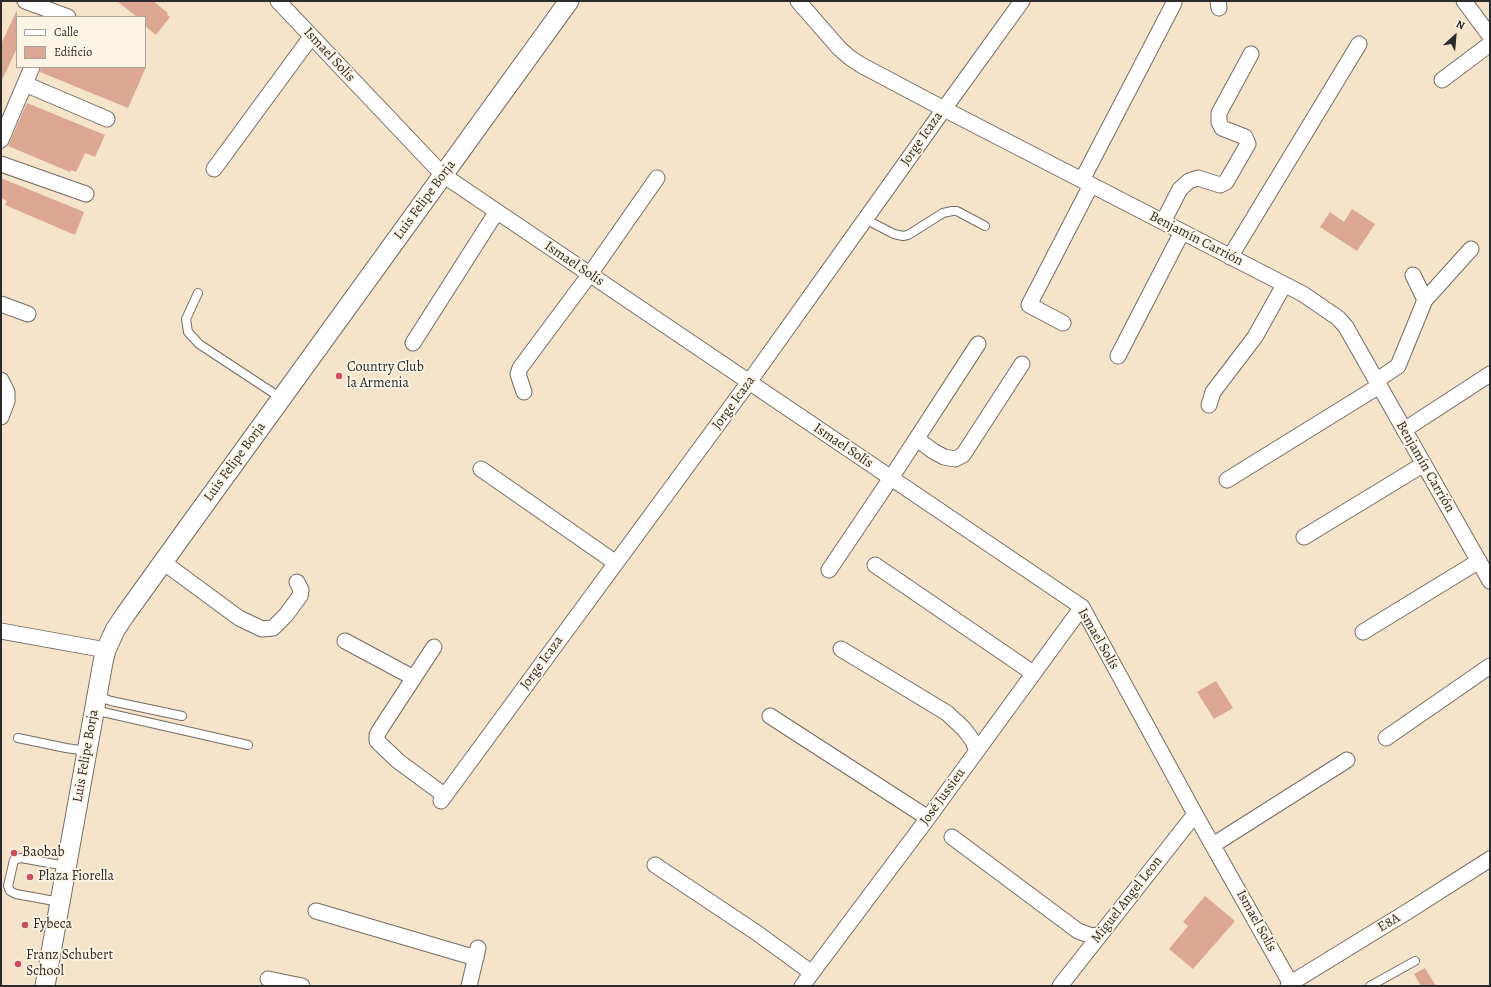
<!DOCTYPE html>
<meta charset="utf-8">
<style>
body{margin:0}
#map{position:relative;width:1491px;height:987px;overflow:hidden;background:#f6e4ca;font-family:Alegreya,serif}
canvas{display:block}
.frame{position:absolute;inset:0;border:2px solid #2b2b2b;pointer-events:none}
.legend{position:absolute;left:16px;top:16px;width:130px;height:52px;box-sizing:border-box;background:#fcf5e5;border:1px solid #a8a49b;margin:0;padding:5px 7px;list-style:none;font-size:12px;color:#2b2b2b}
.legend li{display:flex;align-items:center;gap:8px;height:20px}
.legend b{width:20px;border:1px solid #a8a49b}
.north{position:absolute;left:1435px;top:16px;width:40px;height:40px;-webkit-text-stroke:3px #fcf5e5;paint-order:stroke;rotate:26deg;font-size:11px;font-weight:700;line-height:16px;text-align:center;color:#2b2b2b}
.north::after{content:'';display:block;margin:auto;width:14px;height:18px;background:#2b2b2b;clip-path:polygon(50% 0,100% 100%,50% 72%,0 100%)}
</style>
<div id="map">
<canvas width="1491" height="987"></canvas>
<div class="frame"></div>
<ul class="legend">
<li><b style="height:5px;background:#fff"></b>Calle</li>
<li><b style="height:11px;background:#dca893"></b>Edificio</li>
</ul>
<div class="north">N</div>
</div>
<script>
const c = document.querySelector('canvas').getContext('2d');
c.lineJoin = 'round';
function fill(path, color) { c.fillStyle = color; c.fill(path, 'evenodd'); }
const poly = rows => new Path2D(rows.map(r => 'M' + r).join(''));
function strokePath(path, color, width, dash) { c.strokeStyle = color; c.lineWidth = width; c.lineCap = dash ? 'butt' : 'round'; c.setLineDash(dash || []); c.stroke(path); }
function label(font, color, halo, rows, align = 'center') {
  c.font = font + ' Alegreya,serif'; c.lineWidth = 3.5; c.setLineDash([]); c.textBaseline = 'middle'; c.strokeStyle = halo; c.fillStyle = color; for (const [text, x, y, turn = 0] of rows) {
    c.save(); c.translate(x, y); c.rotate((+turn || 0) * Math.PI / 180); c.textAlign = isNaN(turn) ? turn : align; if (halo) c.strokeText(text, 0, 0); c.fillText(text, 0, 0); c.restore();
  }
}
const building = poly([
 [117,1,153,1,168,13,167,14,170,17,156,35,145,26,145,17,137,17],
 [17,10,17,48,1,82,1,44],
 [41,67,146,67,128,108,40,72],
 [27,103,105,135,95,157,85,153,76,172,71,170,70,172,8,146],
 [1,178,84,212,75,235,5,205,7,201,1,198],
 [1352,209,1375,224,1357,251,1320,227,1330,212,1344,222],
 [1216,681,1233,708,1214,719,1197,692],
 [1205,896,1235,921,1193,969,1169,949,1188,926,1183,922],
 [1425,968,1436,986,1421,986,1414,974]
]);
const service = poly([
 [865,219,894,234,903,236,908,235,943,213,952,211,957,211,985,226],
 [198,293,186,319,188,332,199,344,281,398],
 [97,696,111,701,182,716],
 [94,710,248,745],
 [18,738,66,748,87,751],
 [60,902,16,894,10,891,8,886,14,860,21,858,66,866],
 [1370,986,1415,961]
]);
const minor = poly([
 [25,1,68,17],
 [278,1,443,175,1082,607,1195,814,1292,986],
 [798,1,839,48,849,57,861,65,944,109,1303,294,1338,318,1346,327,1490,581],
 [1218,1,1219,8],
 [1464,1,1490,36],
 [1442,80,1490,44],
 [25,84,107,119],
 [1,140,32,67],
 [1,164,86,194],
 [214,169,311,37],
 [1082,180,1174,3],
 [1163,222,1180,189,1189,181,1198,178,1220,185,1226,182,1248,144,1245,137,1222,128,1219,122,1219,113,1251,54],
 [1230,257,1359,44],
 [1413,275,1425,300],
 [1,304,28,314],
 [1063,323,1029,305,1091,185],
 [413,343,492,219,498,213],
 [1118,356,1182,232],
 [1,380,7,392,7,401,1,417],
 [1376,381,1398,366,1425,300,1471,249],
 [524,392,518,374,520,368,590,274,657,178],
 [1209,405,1213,392,1255,337,1284,285],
 [1404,430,1490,374],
 [917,439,933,451,944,457,955,459,963,455,1022,364],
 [481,469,616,563],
 [1227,480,1379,386],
 [1304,537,1424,464],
 [163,562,239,618,262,629,273,628,286,615,300,596,301,590,297,582],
 [875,565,1033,673],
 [829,570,891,478,978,344],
 [1,631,106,650],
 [1363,632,1479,561],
 [345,641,414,678],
 [434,647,381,728,377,735,377,741,398,761,444,795],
 [841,649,947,713,964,729,973,741,977,751],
 [770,716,928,818],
 [1386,738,1490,666],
 [441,801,749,382,944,109,1022,1],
 [952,837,1078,931,1092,936,1101,934],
 [1213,845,1347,760],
 [655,865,757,933,812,973],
 [316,911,476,958],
 [268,979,302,986],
 [469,986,478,948],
 [802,986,928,818,1082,607],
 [1060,986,1195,814],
 [1288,986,1291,983,1410,910,1490,859]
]);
const tertiary = poly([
 [45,986,103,662,106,650,115,630,125,615,189,526,569,1]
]);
const markers = [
 [339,376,4,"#d1495b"],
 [14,853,4,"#d1495b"],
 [30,877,4,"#d1495b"],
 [25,925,4,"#d1495b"],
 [18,964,4,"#d1495b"]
];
const streetNames = [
 ["Ismael Solís",329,55,47],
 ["Jorge Icaza",922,139,-55],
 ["Luis Felipe Borja",425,200,-54],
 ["Benjamín Carrión",1196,239,27],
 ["Ismael Solís",574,264,34],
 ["Jorge Icaza",734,403,-54],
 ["Ismael Solís",843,446,34],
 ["Luis Felipe Borja",235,462,-54],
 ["Benjamín Carrión",1425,467,60],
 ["Ismael Solís",1098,639,60],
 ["Jorge Icaza",542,663,-54],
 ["Luis Felipe Borja",86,756,-80],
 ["José Jussieu",943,797,-54],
 ["Miguel Angel Leon",1127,900,-52],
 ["Ismael Solís",1256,921,61],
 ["E8A",1389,923,-31]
];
const poiNames = [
 ["Country Club",347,368],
 ["la Armenia",347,384],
 ["Baobab",22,853],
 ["Plaza Fiorella",38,877],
 ["Fybeca",33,925],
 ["Franz Schubert",26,956],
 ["School",26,972]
];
fill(building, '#dca893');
strokePath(service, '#726c63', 10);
strokePath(minor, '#726c63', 17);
strokePath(tertiary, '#726c63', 21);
strokePath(service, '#fff', 8);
strokePath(minor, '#fff', 15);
strokePath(tertiary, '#fff', 19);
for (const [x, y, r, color] of markers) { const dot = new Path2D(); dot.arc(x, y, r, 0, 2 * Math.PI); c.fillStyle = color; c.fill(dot); strokePath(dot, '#fcf5e5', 1.5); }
label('14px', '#2b2b2b', '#fcf5e5', streetNames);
label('14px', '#2b2b2b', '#fcf5e5', poiNames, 'left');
</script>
